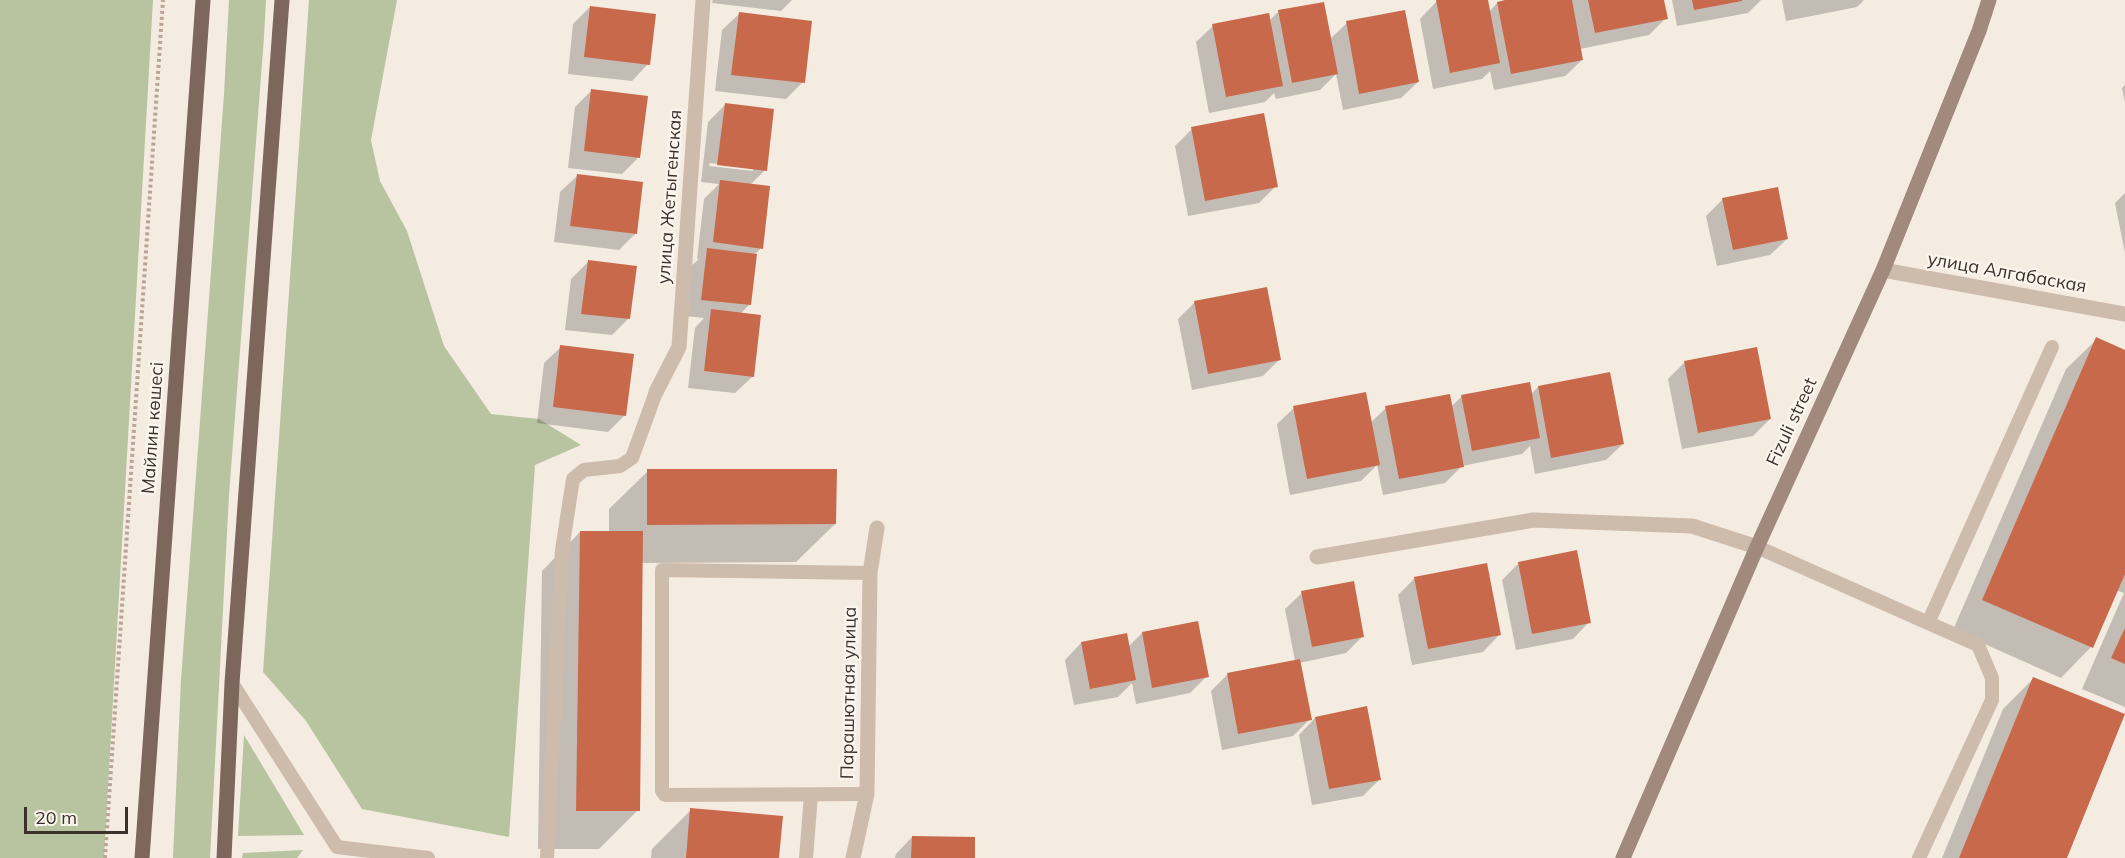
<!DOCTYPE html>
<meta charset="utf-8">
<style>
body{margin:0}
#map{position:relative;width:2125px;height:858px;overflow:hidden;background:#f4ebe1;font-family:Mulish,sans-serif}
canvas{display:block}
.scale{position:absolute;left:24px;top:807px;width:104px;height:27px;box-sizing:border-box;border:3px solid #3b302b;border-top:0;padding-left:8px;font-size:18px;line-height:21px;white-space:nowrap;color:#3b302b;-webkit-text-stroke:4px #fbf5ee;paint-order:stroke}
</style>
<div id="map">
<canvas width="2125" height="858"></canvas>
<div class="scale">20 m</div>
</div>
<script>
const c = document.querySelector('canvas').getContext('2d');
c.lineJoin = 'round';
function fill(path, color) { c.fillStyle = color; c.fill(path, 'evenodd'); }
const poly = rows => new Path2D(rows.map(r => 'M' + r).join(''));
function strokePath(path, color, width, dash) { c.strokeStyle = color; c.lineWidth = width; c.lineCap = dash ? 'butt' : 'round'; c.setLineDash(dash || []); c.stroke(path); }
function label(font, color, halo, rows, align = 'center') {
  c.font = font + ' Mulish,sans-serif'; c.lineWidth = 5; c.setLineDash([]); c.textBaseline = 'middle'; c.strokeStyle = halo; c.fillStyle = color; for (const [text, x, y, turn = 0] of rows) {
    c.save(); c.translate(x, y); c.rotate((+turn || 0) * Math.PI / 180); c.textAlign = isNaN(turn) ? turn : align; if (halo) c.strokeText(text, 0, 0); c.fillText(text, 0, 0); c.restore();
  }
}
const green = poly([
 [0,0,153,0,104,858,0,858],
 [229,0,266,0,264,37,229,495,210,858,173,858,181,680,224,94],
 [309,0,397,0,371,140,380,181,407,231,444,346,491,414,539,419,581,445,535,465,509,837,362,809,306,721,263,672],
 [244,735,304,835,238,836],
 [303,850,297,858,242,858,243,853]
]);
const shadow = poly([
 [713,0,792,0,781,11,712,3],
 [1445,0,1486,0,1489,12,1497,3,1513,0,1662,0,1666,18,1649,35,1580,49,1582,60,1565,76,1494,90,1490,71,1482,79,1433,89,1420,19,1436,2],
 [1672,0,1761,0,1748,13,1677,26],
 [1782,0,1864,0,1857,7,1786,21],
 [590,7,648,64,632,81,568,74,573,24],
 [1279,11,1330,39,1347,23,1418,82,1401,98,1343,110,1336,74,1320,90,1276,99,1274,93,1265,102,1209,113,1196,42,1213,26,1269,21],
 [739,14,803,82,786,99,715,91,722,30],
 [2125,85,2125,102,2122,88],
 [592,90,639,157,622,174,568,168,575,107],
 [725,105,765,170,750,185,761,248,754,255,749,305,740,314,752,377,735,393,688,388,695,328,704,318,685,316,691,266,699,259,697,259,704,199,719,184,701,182,708,122],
 [710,163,753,168,753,171,709,166],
 [1192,129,1276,186,1259,203,1188,216,1175,146],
 [577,176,636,233,619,250,554,242,560,192],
 [2125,193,2125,253,2115,203],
 [1723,199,1787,239,1770,255,1717,266,1706,216],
 [588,262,629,318,612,335,565,330,571,279],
 [1195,302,1279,360,1263,376,1192,390,1178,319],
 [2097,339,2125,351,2125,707,2082,689,2124,593,2116,590,2091,647,2061,678,1953,630,2066,369],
 [561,347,625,415,608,432,537,423,544,363],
 [1685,362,1770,419,1753,436,1682,449,1668,379],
 [1538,387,1623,444,1606,460,1535,474,1530,446,1522,454,1462,466,1445,483,1383,495,1377,465,1361,481,1290,495,1277,424,1294,408,1370,423,1386,408,1451,407,1462,396,1531,394],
 [648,471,835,524,796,562,641,563,638,810,599,849,538,849,542,571,580,532,609,532,609,509],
 [1519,563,1589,622,1573,639,1516,650,1502,580],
 [1415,578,1499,635,1483,652,1412,665,1398,595],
 [1302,593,1363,636,1346,653,1299,663,1310,719,1293,736,1222,750,1211,691,1228,674,1295,661,1285,609],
 [1142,633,1207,676,1190,693,1136,704,1132,683,1118,697,1074,705,1065,660,1081,643,1128,647],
 [2033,679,2066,858,1942,858,2003,709],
 [1315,718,1380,779,1363,796,1312,805,1299,735],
 [691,810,778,858,651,858,652,849],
 [912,837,974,858,895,858,896,854]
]);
const building = poly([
 [1436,0,1488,0,1500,63,1450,73],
 [1505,0,1572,0,1583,60,1511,74,1497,2],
 [1588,0,1664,0,1668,19,1595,33],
 [1692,0,1742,0,1742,1,1694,10],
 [1324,2,1338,74,1292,83,1278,10],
 [590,6,656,14,650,65,584,57],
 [1405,10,1419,82,1359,94,1346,21],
 [739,12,812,21,805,83,731,75],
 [1269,13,1283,86,1226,97,1212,24],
 [591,89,648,96,640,158,584,151],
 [725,103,774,109,767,171,717,165],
 [1264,113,1278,187,1205,201,1191,127],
 [577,174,643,182,637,234,570,226],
 [720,180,770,186,763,249,713,242],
 [1778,187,1788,239,1733,250,1722,198],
 [707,248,757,254,751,305,701,300],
 [588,260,637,266,630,319,581,314],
 [1267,287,1281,360,1208,374,1194,301],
 [711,309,761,315,754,377,704,371],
 [2096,337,2125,350,2125,574,2093,648,1982,600],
 [560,345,634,354,626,416,553,407],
 [1757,347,1771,419,1698,433,1684,361],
 [1610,372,1624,444,1551,458,1538,386],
 [1530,382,1540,438,1472,451,1461,395],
 [1366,392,1380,465,1307,479,1293,406],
 [1450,394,1464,467,1399,479,1385,406],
 [647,469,837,469,836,524,647,525],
 [580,531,643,531,640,811,576,811],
 [1577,550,1591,623,1532,634,1518,562],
 [1487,563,1501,635,1428,649,1414,577],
 [1354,581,1364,637,1312,647,1301,591],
 [1198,621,1209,677,1152,688,1142,632],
 [2125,628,2125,664,2111,658],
 [1127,633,1136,680,1090,689,1081,642],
 [1300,659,1312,720,1238,734,1227,673],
 [2033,677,2125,714,2067,858,1959,858],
 [1367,706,1381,780,1329,789,1315,717],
 [690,808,783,816,779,858,686,858],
 [912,836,975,837,975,858,911,858]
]);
const path = poly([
 [105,858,163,0]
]);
const lane = poly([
 [1757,547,1978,645,1992,678,1992,700,1919,858],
 [1928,623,2052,347],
 [232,683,337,847,428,858],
 [867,794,665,795,662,791,662,570,870,573],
 [547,858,562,550,573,479,584,470,620,466,632,458,656,392],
 [806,858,811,795]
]);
const street = poly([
 [1883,270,2125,314],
 [656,392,679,347,703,0],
 [1317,557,1534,520,1692,526,1757,547],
 [853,858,867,794,870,573,877,528]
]);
const secondary = poly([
 [1623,858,1757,547,1883,270,1979,31,1989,0]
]);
const primary = poly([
 [142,858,203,0],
 [224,858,232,683,282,0]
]);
const streetNames = [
 ["улица Жетыгенская",670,197,-86],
 ["улица Алгабаская",2007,273,10],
 ["Fizuli street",1792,422,-65],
 ["Майлин көшесі",153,428,-86],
 ["Парашютная улица",849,693,-89]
];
fill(green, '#b8c4a0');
fill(shadow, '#0003');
fill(building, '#c8694b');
strokePath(path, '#b9a596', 4, [3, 3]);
strokePath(lane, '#cdbbac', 14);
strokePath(street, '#cdbbac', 15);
strokePath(secondary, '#a18a7d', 15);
strokePath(primary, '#7d675c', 15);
label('18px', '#3b302b', '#fbf5ee', streetNames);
</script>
